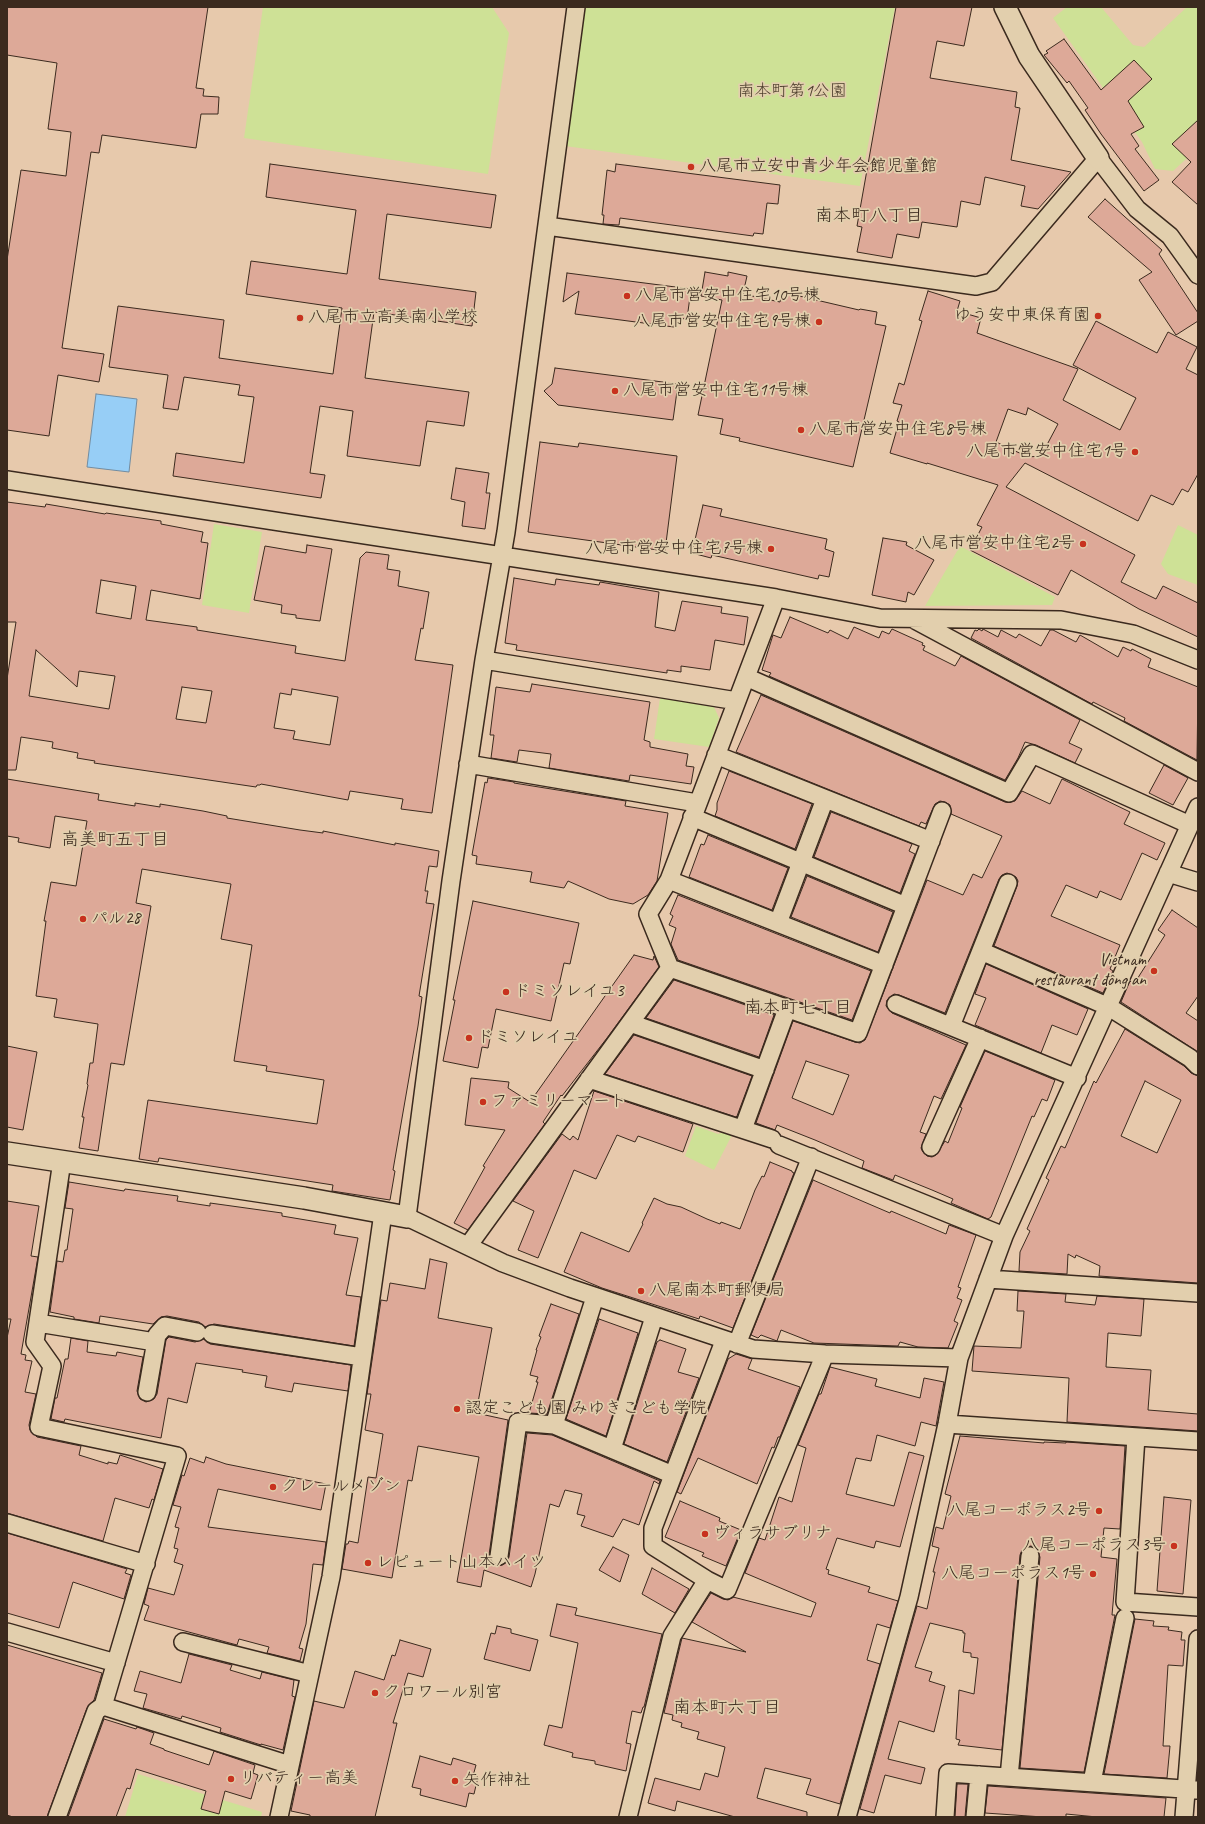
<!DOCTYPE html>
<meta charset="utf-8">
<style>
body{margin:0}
#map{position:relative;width:1205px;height:1824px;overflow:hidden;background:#e7c9ac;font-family:Caveat,sans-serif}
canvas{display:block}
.frame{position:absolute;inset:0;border:8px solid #3b2a1e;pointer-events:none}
</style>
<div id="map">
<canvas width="1205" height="1824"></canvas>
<div class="frame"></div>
</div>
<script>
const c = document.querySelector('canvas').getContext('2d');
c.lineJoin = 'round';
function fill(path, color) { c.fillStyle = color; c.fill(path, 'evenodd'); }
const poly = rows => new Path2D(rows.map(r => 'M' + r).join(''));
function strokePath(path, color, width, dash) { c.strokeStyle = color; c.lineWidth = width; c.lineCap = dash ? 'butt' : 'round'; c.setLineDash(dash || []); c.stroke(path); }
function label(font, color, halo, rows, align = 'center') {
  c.font = font + ' Caveat,"Klee One",sans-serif'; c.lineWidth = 3.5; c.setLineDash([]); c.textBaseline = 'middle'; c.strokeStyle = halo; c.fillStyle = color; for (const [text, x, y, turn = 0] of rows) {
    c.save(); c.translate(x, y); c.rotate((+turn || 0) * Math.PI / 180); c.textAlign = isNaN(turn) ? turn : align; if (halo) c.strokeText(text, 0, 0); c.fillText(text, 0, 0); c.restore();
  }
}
const green = poly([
 [263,7,492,7,509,33,488,174,244,138],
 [583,7,895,7,860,186,565,146],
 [1067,7,1101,7,1133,45,1144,47,1187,7,1198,7,1198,148,1173,171,1155,169,1142,142,1053,18],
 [214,524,262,532,249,613,202,605],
 [1178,525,1198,535,1198,585,1168,574,1161,564],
 [960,546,1055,597,1052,605,925,606],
 [660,698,714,707,719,718,709,747,654,739],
 [696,1126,718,1134,728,1131,733,1133,714,1170,685,1156],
 [138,1774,262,1812,261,1817,125,1817]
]);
const water = poly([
 [96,394,137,399,129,472,87,467,96,394]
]);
const building = poly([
 [7,7,208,7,196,88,204,89,203,96,219,97,218,114,201,114,196,148,102,135,99,153,91,152,62,348,104,354,99,382,58,375,49,436,7,430,7,260,21,170,66,176,71,132,48,129,57,63,7,55,7,7],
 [896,7,972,7,964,46,937,41,930,78,1017,92,1015,107,1020,108,1011,160,1071,172,1038,209,1021,206,1025,186,985,177,980,205,961,201,957,227,922,222,919,238,897,234,892,258,857,252,862,227,857,226,896,7],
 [1064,39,1101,90,1134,60,1152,79,1128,101,1144,127,1131,134,1139,146,1135,149,1159,180,1144,191,1101,134,1085,110,1088,108,1069,81,1067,83,1044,55,1048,53,1046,51,1064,39],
 [1198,120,1198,205,1172,182,1191,162,1172,144,1198,120],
 [270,164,496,195,491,228,387,214,379,279,476,292,472,326,374,312,365,378,469,392,464,426,427,421,420,466,347,456,353,411,320,406,310,473,325,475,321,498,173,476,176,453,244,463,254,397,238,395,240,385,184,377,178,410,163,408,168,375,109,367,118,306,224,320,219,358,333,374,342,308,246,294,251,261,347,274,356,210,266,197,270,164],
 [616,164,780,185,778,204,767,203,763,234,754,233,753,236,620,218,619,225,603,224,604,215,602,215,607,170,615,172,616,164],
 [1105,199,1162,250,1159,254,1198,313,1198,321,1176,335,1139,280,1152,272,1088,217,1105,199],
 [705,272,728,276,728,272,747,276,743,294,780,302,782,292,859,310,860,309,877,312,875,324,886,326,853,467,739,441,740,438,720,434,723,419,698,415,722,300,701,296,705,272],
 [567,273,691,289,687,319,675,318,674,327,575,314,579,291,563,302,567,273],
 [928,291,960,301,957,311,981,318,977,333,1078,369,1063,400,1120,430,1136,398,1073,365,1096,321,1157,353,1168,332,1197,347,1186,369,1198,375,1198,474,1188,492,1182,489,1173,505,1151,495,1138,521,1025,463,1006,487,1135,555,1121,582,1156,599,1163,586,1198,603,1198,637,1139,609,1071,570,1058,595,970,550,982,527,977,525,998,485,927,463,927,464,890,453,899,422,897,421,902,405,893,403,899,383,904,385,922,321,919,320,928,291],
 [1028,408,1058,424,1041,456,1028,457,996,442,1008,409,1026,415,1028,408],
 [555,368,678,384,673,420,558,405,544,391,552,384,555,368],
 [540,442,578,447,579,443,677,456,665,551,528,532,540,442],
 [456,468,489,473,486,493,490,493,485,529,462,526,465,502,451,499,456,468],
 [7,502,45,507,46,504,105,514,106,513,161,521,161,524,203,532,201,542,208,543,200,599,151,590,146,620,197,627,197,630,296,646,295,653,345,661,360,558,366,552,389,555,387,569,400,571,398,586,429,592,423,629,421,628,415,660,453,665,432,813,401,809,403,799,350,791,348,800,261,784,260,785,257,785,256,787,94,763,95,761,77,758,78,753,52,748,53,742,21,737,16,770,7,770,7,679,16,622,7,622,7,502],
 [101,580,136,586,131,619,96,613,101,580],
 [36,650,77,687,79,671,115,676,109,709,29,696,36,650],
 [182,687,212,691,206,723,176,719,182,687],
 [292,689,338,697,330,745,293,739,295,731,274,728,280,693,291,695,292,689],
 [703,505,722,509,720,516,827,539,825,549,834,552,829,577,819,575,818,579,712,555,711,558,692,553,703,505],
 [883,538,907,542,906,545,934,560,914,595,908,592,906,602,872,595,883,538],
 [307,545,332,549,320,621,296,618,296,615,281,613,282,605,254,600,265,546,306,553,307,545],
 [514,578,555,585,556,579,599,585,600,582,659,592,655,627,675,631,682,601,722,607,721,613,748,617,744,645,715,640,710,670,681,666,681,672,667,670,667,673,516,650,517,645,505,643,514,578],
 [790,617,828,633,830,630,848,639,854,627,879,638,882,631,889,634,892,629,923,643,922,645,925,646,923,650,955,666,961,656,1080,720,1069,743,1082,749,1075,763,1036,745,1025,742,1018,758,1005,780,769,676,771,673,762,670,773,635,781,638,790,617],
 [979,629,982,631,983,629,998,637,1001,630,1016,638,1019,634,1041,646,1050,630,1053,630,1076,642,1080,635,1118,657,1123,647,1131,651,1132,649,1151,659,1148,667,1198,687,1197,760,1124,721,1125,718,1093,702,1092,704,971,638,975,630,977,631,979,629],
 [532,684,650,702,644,740,650,742,650,747,688,754,686,766,694,767,691,784,630,775,629,781,549,768,551,754,519,750,517,762,491,758,494,735,490,735,496,687,530,692,532,684],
 [761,695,1005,802,1015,801,1022,791,1050,804,1062,779,1130,812,1124,824,1165,843,1157,860,1142,853,1121,900,1100,891,1097,898,1066,885,1051,916,1120,945,1110,969,1113,971,1103,993,994,946,1017,886,1018,881,1016,877,1007,873,1002,875,999,879,945,1013,899,995,894,994,887,1000,886,1006,892,1013,966,1045,941,1099,934,1096,920,1132,926,1134,921,1148,923,1152,927,1156,932,1157,936,1155,945,1141,948,1143,962,1108,960,1107,985,1051,1055,1080,1047,1101,1042,1099,1034,1117,1032,1116,991,1217,988,1219,951,1203,953,1199,932,1190,895,1175,893,1180,862,1168,864,1161,815,1140,777,1125,775,1130,756,1123,793,1021,855,1042,860,1043,865,1040,927,880,963,895,973,874,982,878,1002,836,951,814,950,805,945,802,940,801,935,804,926,824,921,822,919,826,736,752,761,695],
 [806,1061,849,1075,833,1115,792,1098,806,1061],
 [1164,765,1188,778,1173,805,1149,793,1164,765],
 [729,771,812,804,795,849,715,816,717,810,717,803,729,771],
 [488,778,514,782,514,783,626,801,625,806,668,813,657,881,648,895,633,904,609,899,568,881,564,888,530,882,532,872,476,864,477,856,472,855,485,782,487,783,488,778],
 [7,779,99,794,98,800,135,806,135,803,160,807,160,804,203,811,227,816,227,818,300,830,323,833,323,831,395,845,395,843,439,851,437,867,429,866,425,891,428,891,426,903,434,904,419,996,422,997,418,1026,393,1170,395,1171,390,1200,332,1191,333,1185,159,1158,158,1162,139,1159,148,1100,317,1124,324,1080,266,1071,267,1066,234,1061,252,945,221,939,231,884,142,869,136,903,151,906,124,1065,111,1063,98,1151,79,1148,84,1117,82,1117,88,1085,87,1084,90,1063,93,1063,98,1024,54,1017,57,999,36,996,46,921,44,921,51,882,76,886,87,821,55,816,50,848,18,842,19,838,7,836,7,779],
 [831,812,912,844,909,851,915,854,900,893,814,857,831,812],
 [708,835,788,868,772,910,689,877,701,844,704,845,708,835],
 [807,876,893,912,878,952,791,917,807,876],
 [678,895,871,971,852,1020,678,960,671,944,676,928,669,925,673,916,670,914,678,895],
 [473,901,579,923,570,964,564,963,551,1021,496,1009,488,1048,482,1047,478,1068,443,1061,455,1000,453,1000,473,901],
 [1172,910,1198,928,1198,996,1186,1013,1198,1021,1198,1052,1121,1002,1130,981,1134,984,1165,935,1158,930,1172,910],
 [634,955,653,960,654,956,659,967,607,1038,562,1096,561,1095,543,1122,545,1124,468,1230,454,1223,485,1167,483,1166,505,1130,465,1125,471,1078,509,1082,508,1088,530,1102,634,955],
 [986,964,1088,1009,1077,1035,1052,1025,1041,1053,975,1025,986,998,975,994,986,964],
 [674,980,774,1015,759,1057,646,1018,674,980],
 [1125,1029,1184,1066,1191,1073,1198,1076,1198,1283,1099,1276,1100,1266,1076,1255,1075,1258,1068,1254,1067,1274,1019,1271,1020,1252,1030,1231,1027,1229,1049,1180,1046,1178,1061,1146,1065,1148,1094,1081,1096,1083,1125,1029],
 [1145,1081,1181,1100,1157,1153,1121,1136,1145,1081],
 [634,1035,752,1076,737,1116,736,1117,605,1074,634,1035],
 [7,1046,37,1052,23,1130,7,1127,7,1046],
 [594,1091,693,1124,683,1152,638,1136,635,1142,617,1135,596,1179,574,1170,538,1258,518,1250,534,1211,513,1201,562,1134,570,1140,573,1136,578,1140,594,1091],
 [770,1162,792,1171,792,1172,794,1173,733,1328,700,1316,699,1319,602,1288,564,1272,581,1232,629,1252,643,1224,642,1223,654,1198,667,1204,681,1207,707,1219,720,1224,721,1222,740,1229,755,1190,762,1176,764,1177,770,1162],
 [813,1180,890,1213,891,1211,946,1234,949,1225,976,1235,958,1287,961,1288,957,1298,962,1300,954,1321,958,1323,948,1348,918,1347,900,1342,898,1346,814,1343,781,1330,777,1341,761,1335,758,1338,751,1335,813,1180],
 [69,1182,124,1191,125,1189,178,1196,177,1201,210,1206,210,1203,282,1213,282,1216,336,1225,334,1234,358,1238,346,1295,361,1297,354,1346,214,1324,205,1327,199,1322,167,1316,161,1317,153,1324,100,1316,99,1323,74,1319,74,1317,50,1312,57,1261,63,1262,65,1250,67,1250,73,1209,65,1208,69,1182],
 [7,1201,39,1206,31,1256,38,1257,21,1354,26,1355,25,1360,32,1361,25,1392,36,1394,29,1425,30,1430,37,1437,81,1446,79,1455,108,1464,108,1462,117,1464,120,1455,163,1469,154,1500,152,1499,149,1508,115,1498,103,1541,7,1513,7,1338,11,1319,7,1319,7,1201],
 [430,1259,447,1263,438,1318,492,1328,476,1413,508,1420,489,1555,493,1564,497,1566,502,1565,507,1562,509,1557,527,1433,552,1435,660,1481,659,1484,654,1481,639,1525,623,1519,613,1537,581,1526,585,1516,577,1514,582,1494,565,1490,559,1507,550,1504,535,1574,531,1587,484,1570,481,1587,457,1582,479,1457,418,1446,412,1481,408,1480,392,1578,342,1569,346,1544,348,1544,349,1541,358,1543,368,1477,376,1478,383,1434,365,1430,371,1394,367,1394,381,1300,387,1301,390,1283,425,1289,430,1259],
 [1018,1291,1066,1294,1065,1302,1095,1305,1097,1296,1144,1299,1141,1336,1108,1333,1106,1367,1151,1370,1148,1410,1198,1414,1198,1431,1067,1422,1069,1378,972,1371,974,1346,1021,1348,1024,1311,1017,1311,1018,1291],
 [551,1304,579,1314,547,1414,529,1413,538,1382,536,1382,538,1377,530,1375,537,1350,536,1350,541,1337,539,1336,551,1304],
 [599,1319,638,1333,606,1436,566,1419,599,1319],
 [169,1337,195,1342,204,1339,210,1344,351,1365,348,1391,294,1383,292,1392,265,1387,267,1376,242,1372,243,1370,196,1363,187,1403,168,1398,161,1438,65,1419,64,1422,51,1419,55,1398,57,1398,65,1359,68,1359,71,1338,88,1341,87,1352,116,1356,117,1352,143,1357,137,1391,140,1399,146,1402,154,1399,157,1394,166,1340,169,1337],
 [660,1340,686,1349,678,1372,699,1378,667,1462,624,1444,657,1342,660,1340],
 [736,1354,752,1359,748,1369,800,1387,780,1437,778,1437,774,1448,772,1447,757,1484,698,1458,681,1494,677,1492,728,1359,736,1354],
 [830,1367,877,1379,875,1386,920,1398,924,1378,944,1382,936,1426,921,1422,915,1446,877,1435,871,1461,856,1458,846,1494,894,1506,909,1452,924,1456,900,1547,876,1541,874,1548,837,1538,826,1569,829,1570,828,1574,870,1587,868,1592,898,1601,890,1628,877,1624,867,1660,880,1664,840,1804,806,1794,811,1779,765,1768,757,1798,807,1812,807,1817,735,1817,677,1801,675,1811,648,1803,655,1778,700,1790,705,1773,718,1777,725,1747,697,1739,699,1732,681,1727,682,1723,672,1720,673,1715,664,1713,682,1638,746,1652,692,1622,711,1593,723,1599,728,1600,733,1597,811,1617,816,1603,745,1573,759,1538,765,1540,779,1497,792,1502,806,1448,798,1445,819,1394,821,1394,830,1367],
 [960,1436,1044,1443,1044,1442,1066,1443,1066,1442,1125,1446,1120,1529,1104,1528,1101,1557,1117,1559,1112,1615,1115,1615,1084,1772,1020,1768,1040,1557,1036,1548,1031,1546,1026,1547,1022,1550,1020,1555,1002,1750,958,1745,960,1740,956,1739,959,1690,974,1694,978,1658,971,1657,971,1653,963,1652,965,1633,963,1633,963,1631,930,1623,915,1667,932,1672,929,1681,945,1686,934,1732,899,1721,888,1759,925,1768,921,1784,885,1775,874,1813,860,1809,917,1606,927,1609,935,1572,933,1572,939,1548,932,1546,936,1527,943,1529,951,1496,945,1494,960,1436],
 [206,1457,226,1464,326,1484,321,1510,218,1489,208,1527,326,1542,323,1565,313,1564,306,1624,299,1648,303,1649,300,1661,267,1653,269,1647,239,1639,237,1645,144,1620,149,1606,144,1604,148,1588,174,1595,183,1565,174,1562,178,1549,174,1548,179,1528,175,1527,181,1507,173,1505,182,1475,184,1476,190,1458,204,1463,206,1457],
 [1164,1497,1191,1500,1183,1594,1157,1591,1164,1497],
 [680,1501,720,1518,719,1521,741,1530,726,1566,702,1556,704,1553,665,1537,680,1501],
 [7,1533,127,1569,125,1573,131,1575,124,1599,73,1582,59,1628,7,1613,7,1533],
 [613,1547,629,1555,620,1582,599,1570,613,1547],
 [652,1568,689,1589,675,1613,642,1594,652,1568],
 [557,1604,577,1608,575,1615,662,1634,644,1707,643,1707,641,1713,632,1711,626,1743,631,1744,626,1771,595,1764,595,1761,572,1757,573,1753,544,1745,549,1725,562,1728,578,1643,550,1636,557,1604],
 [1135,1619,1154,1621,1153,1626,1169,1627,1168,1630,1182,1632,1181,1640,1185,1640,1183,1666,1168,1665,1163,1746,1170,1746,1167,1778,1104,1774,1135,1619],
 [497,1626,511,1629,511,1633,538,1640,530,1671,484,1659,491,1633,495,1634,497,1626],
 [400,1640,431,1649,423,1677,408,1673,393,1723,397,1723,375,1817,310,1817,310,1815,291,1811,314,1701,344,1708,355,1671,384,1680,392,1655,395,1656,400,1640],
 [7,1645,102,1673,94,1700,87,1708,47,1817,13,1817,7,1815,7,1645],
 [189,1654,232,1665,230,1670,260,1679,262,1672,294,1680,292,1696,295,1697,283,1750,261,1744,261,1745,220,1732,221,1728,182,1716,181,1719,143,1708,147,1694,134,1691,140,1671,181,1683,189,1654],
 [104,1719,136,1729,137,1727,154,1733,150,1744,164,1749,164,1750,209,1765,214,1751,255,1765,253,1773,258,1775,251,1799,225,1791,219,1814,201,1809,206,1791,136,1769,130,1789,127,1788,116,1817,68,1817,104,1719],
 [420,1756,451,1765,453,1758,476,1765,473,1776,478,1777,474,1794,469,1793,466,1807,420,1795,421,1789,412,1787,420,1756],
 [957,1784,968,1784,965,1817,955,1817,957,1784],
 [988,1786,1166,1798,1164,1817,1097,1817,1066,1814,1066,1817,1043,1817,985,1813,988,1786]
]);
const minor = poly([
 [576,7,506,532,484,660,451,881,407,1217,503,1263,570,1288,753,1349,825,1354,959,1358],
 [547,226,976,286,992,282,1098,158,1137,209,1170,236,1198,275],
 [7,480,776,598,880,618,1061,620,1133,634,1198,660],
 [915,620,1198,772],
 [484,660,737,701],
 [746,677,1009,793,1032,754,1190,825],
 [716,755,931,841],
 [468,764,697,803],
 [692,817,906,906],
 [1168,873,1198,882],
 [669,880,884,965],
 [778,923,825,799],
 [981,951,1109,1007,1190,1058,1198,1066],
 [670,968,858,1033,942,811],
 [896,1004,1077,1078],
 [630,1023,765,1070],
 [951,1026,1008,883],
 [589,1079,772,1139],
 [743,1129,787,1009],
 [779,1145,1004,1236],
 [931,1147,980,1038],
 [468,1246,670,968,648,914,669,880,776,598],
 [988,1279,1198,1293],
 [38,1323,155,1342],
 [212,1334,362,1357],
 [724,1341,653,1528,653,1546,707,1580,727,1590,825,1354],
 [737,1344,811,1157],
 [147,1392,157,1335,165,1326,197,1332],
 [947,1424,1198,1441],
 [554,1425,595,1297],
 [1136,1437,1125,1602,1198,1607],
 [612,1449,654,1317],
 [7,1523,146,1564],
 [499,1556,518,1422,554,1425,673,1475],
 [7,1632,116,1663],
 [183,1642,310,1674],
 [103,1706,290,1765],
 [1009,1777,1030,1556],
 [1092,1782,1125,1618],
 [57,1817,96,1711,103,1706,177,1456,39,1427,52,1366,35,1342,62,1161],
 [279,1817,331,1577,383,1213],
 [628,1817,672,1636,707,1580],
 [847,1817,909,1597,947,1424,959,1358,1004,1236,1198,807],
 [945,1817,948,1773,1198,1790],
 [975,1817,979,1775],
 [1184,1817,1198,1639]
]);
const tertiary = poly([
 [1005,7,1029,56,1098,158],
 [7,1153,304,1198,407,1217]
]);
const markers = [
 [691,167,4,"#c8321e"],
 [627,296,4,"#c8321e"],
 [1098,316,4,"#c8321e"],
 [300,318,4,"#c8321e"],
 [819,322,4,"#c8321e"],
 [615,391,4,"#c8321e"],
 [801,430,4,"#c8321e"],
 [1135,452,4,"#c8321e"],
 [1083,544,4,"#c8321e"],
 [771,549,4,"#c8321e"],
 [83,919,4,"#c8321e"],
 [1154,971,4,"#c8321e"],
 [506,992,4,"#c8321e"],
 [469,1038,4,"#c8321e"],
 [483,1102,4,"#c8321e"],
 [641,1291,4,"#c8321e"],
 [457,1409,4,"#c8321e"],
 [273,1487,4,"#c8321e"],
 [1099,1511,4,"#c8321e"],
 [705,1534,4,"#c8321e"],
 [1174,1546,4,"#c8321e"],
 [368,1563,4,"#c8321e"],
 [1093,1574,4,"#c8321e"],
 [375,1693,4,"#c8321e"],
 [231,1779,4,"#c8321e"],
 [455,1781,4,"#c8321e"]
];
const parkNames = [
 ["南本町第1公園",792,92]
];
const poiNames = [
 ["八尾市立安中青少年会館児童館",699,167],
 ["八尾市営安中住宅10号棟",635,296],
 ["ゆう安中東保育園",1090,316,"right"],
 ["八尾市立高美南小学校",308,318],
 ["八尾市営安中住宅9号棟",811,322,"right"],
 ["八尾市営安中住宅11号棟",623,391],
 ["八尾市営安中住宅8号棟",809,430],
 ["八尾市営安中住宅1号",1127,452,"right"],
 ["八尾市営安中住宅2号",1075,544,"right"],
 ["八尾市営安中住宅7号棟",763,549,"right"],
 ["パル28",91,919],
 ["Vietnam",1146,961,"right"],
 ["restaurant đông an",1146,981,"right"],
 ["ドミソレイユ3",514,992],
 ["ドミソレイユ",477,1038],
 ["ファミリーマート",491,1102],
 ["八尾南本町郵便局",649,1291],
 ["認定こども園 みゆきこども学院",465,1409],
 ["クレールメゾン",281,1487],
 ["八尾コーポラス2号",1091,1511,"right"],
 ["ヴィラサブリナ",713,1534],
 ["八尾コーポラス3号",1166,1546,"right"],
 ["レピュート山本ハイツ",376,1563],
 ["八尾コーポラス1号",1085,1574,"right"],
 ["クロワール別宮",383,1693],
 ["リバティー高美",239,1779],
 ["矢作神社",463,1781]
];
const neighbourhoodNames = [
 ["南本町八丁目",869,216],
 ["高美町五丁目",115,840],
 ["南本町七丁目",798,1008],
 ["南本町六丁目",727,1708]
];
fill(green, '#cee196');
fill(water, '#97cef6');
strokePath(water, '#728ca0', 1);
fill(building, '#dda998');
strokePath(building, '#3b2a1e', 1);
strokePath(minor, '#3b2a1e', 20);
strokePath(tertiary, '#3b2a1e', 24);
strokePath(minor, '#e2cfad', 17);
strokePath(tertiary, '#e2cfad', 21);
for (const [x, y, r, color] of markers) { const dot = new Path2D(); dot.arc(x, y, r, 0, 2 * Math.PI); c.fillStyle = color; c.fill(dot); strokePath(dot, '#e2cfad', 1.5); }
label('17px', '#4a3c2a', '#e2cfad', parkNames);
label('17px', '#3b2a1e', '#e2cfad', poiNames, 'left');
label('18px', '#3b2a1e', '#e2cfad', neighbourhoodNames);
</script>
